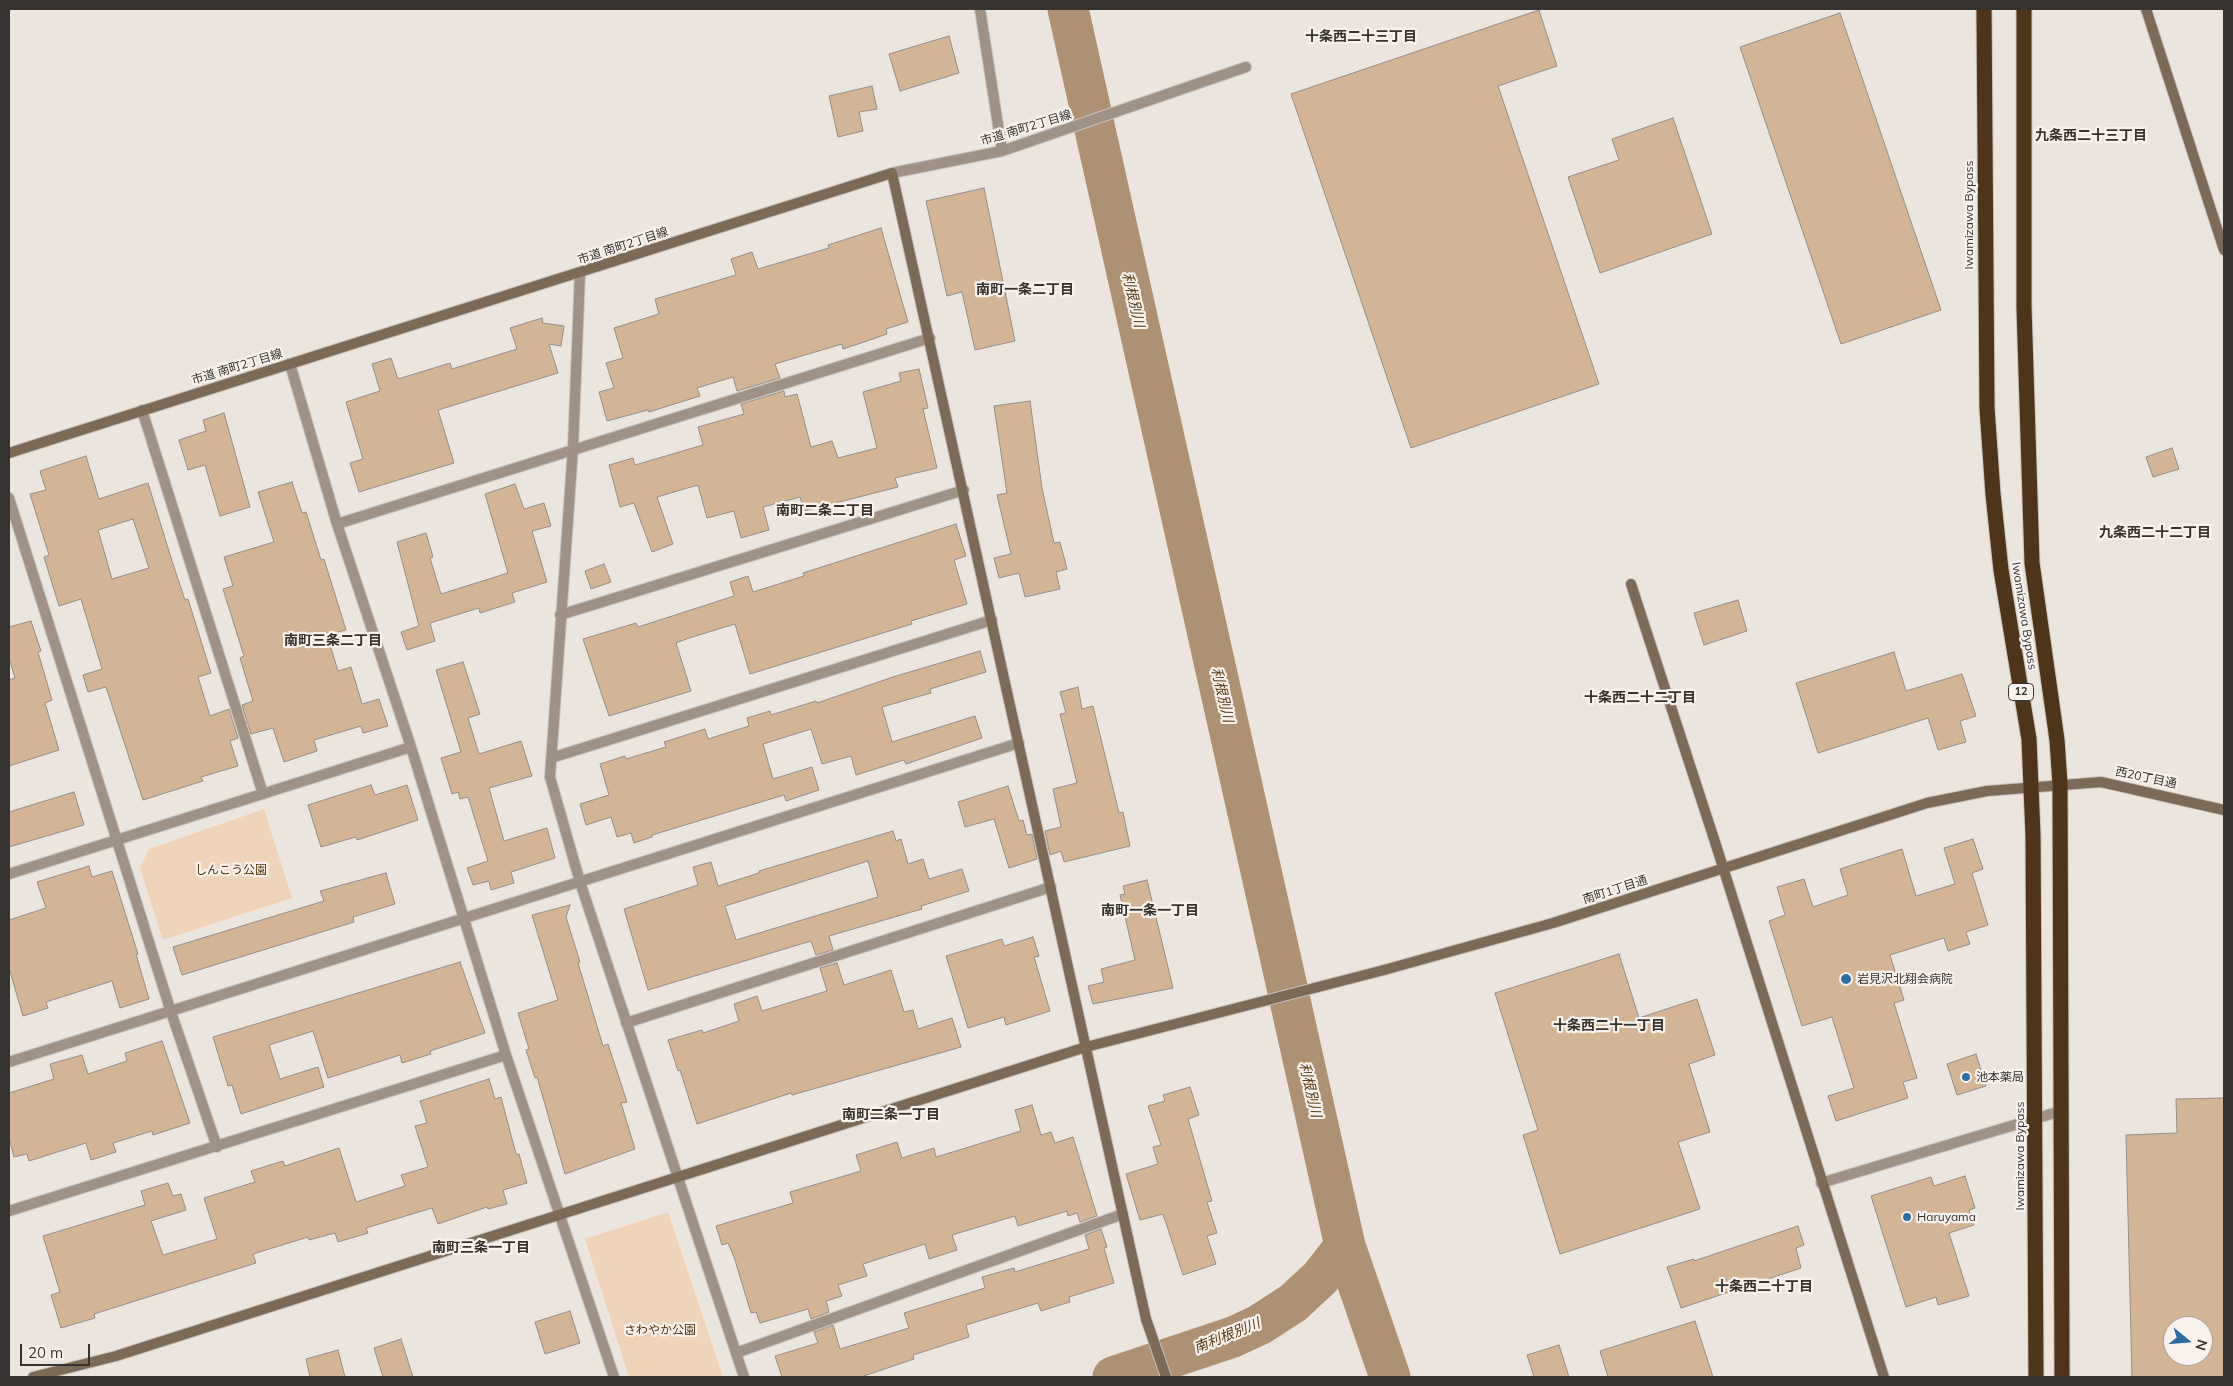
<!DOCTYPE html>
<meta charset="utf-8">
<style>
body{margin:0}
#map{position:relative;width:2233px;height:1386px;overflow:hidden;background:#ece5de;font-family:Mulish,sans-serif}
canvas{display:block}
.frame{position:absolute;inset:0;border:10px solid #35322f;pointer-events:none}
.north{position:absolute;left:2163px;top:1316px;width:50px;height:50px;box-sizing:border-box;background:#f9f2ec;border:1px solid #aba5a0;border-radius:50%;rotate:107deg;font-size:14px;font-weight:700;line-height:20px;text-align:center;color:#35322f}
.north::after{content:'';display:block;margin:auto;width:18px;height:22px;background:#2c6ea4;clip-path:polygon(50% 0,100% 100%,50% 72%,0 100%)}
.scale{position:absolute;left:20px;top:1344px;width:70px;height:22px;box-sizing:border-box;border:2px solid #35322f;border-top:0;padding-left:6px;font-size:15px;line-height:18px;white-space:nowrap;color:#35322f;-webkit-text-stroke:4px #f9f2ec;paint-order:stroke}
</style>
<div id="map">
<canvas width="2233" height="1386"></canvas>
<div class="frame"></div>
<div class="north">N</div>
<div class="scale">20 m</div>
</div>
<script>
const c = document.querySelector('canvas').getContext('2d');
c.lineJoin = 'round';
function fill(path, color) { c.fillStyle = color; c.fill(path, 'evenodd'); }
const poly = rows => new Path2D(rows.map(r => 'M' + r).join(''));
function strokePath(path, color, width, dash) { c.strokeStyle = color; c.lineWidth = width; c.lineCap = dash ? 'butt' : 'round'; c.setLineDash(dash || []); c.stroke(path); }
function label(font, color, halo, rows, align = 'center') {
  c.font = font + ' Mulish,"Noto Sans JP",sans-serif'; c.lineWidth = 4.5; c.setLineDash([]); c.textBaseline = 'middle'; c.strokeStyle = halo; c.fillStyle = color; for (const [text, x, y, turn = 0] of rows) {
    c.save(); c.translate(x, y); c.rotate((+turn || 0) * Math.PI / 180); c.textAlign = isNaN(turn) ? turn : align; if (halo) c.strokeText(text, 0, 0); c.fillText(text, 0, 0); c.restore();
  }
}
const green = poly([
 [264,809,292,898,163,940,140,868,149,849],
 [668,1212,723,1377,629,1377,585,1239]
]);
const river = poly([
 [1068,9,1345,1246,1390,1377],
 [1113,1377,1233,1337,1259,1325,1293,1303,1320,1278,1345,1246]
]);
const building = poly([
 [1539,10,1557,66,1498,86,1599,384,1411,448,1291,94,1539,10],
 [1840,13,1941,310,1841,344,1740,47,1840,13],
 [949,36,959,73,900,91,889,54,949,36],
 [872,86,877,109,859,112,863,131,838,137,829,96,872,86],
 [1673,118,1712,234,1600,273,1568,177,1619,160,1612,139,1673,118],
 [984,188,1015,341,975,350,962,292,947,296,926,201,984,188],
 [881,228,908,322,886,329,887,334,870,340,843,349,842,344,775,364,780,378,737,391,733,377,697,388,700,396,649,412,648,410,607,421,599,392,614,388,606,363,623,358,614,328,659,314,655,299,736,275,731,259,752,252,758,269,829,248,828,245,881,228],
 [542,318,543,323,564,326,561,346,549,344,558,373,438,410,454,463,359,492,350,463,363,459,346,402,380,391,372,364,391,358,398,379,450,363,452,369,517,349,510,328,542,318],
 [919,369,928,408,923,409,937,468,895,478,898,487,804,511,800,497,763,507,769,530,741,538,734,511,707,518,698,485,657,497,673,544,652,552,634,503,620,507,609,465,633,458,635,465,703,445,698,427,744,414,741,404,784,391,785,397,797,394,811,447,832,441,838,458,877,448,863,392,901,381,899,373,919,369],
 [1030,401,1042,488,1054,543,1060,542,1067,569,1056,572,1060,589,1025,597,1019,573,999,578,994,558,1011,554,997,495,1007,493,994,406,1030,401],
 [224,413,250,507,220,516,205,465,188,470,179,440,206,431,203,420,224,413],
 [2172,448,2179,469,2153,477,2146,457,2172,448],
 [86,456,99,499,148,483,172,561,185,600,188,599,211,673,198,677,210,716,229,709,238,738,230,741,238,766,201,777,203,781,143,800,106,687,88,692,83,675,102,669,81,599,59,606,44,557,49,555,30,494,46,490,40,471,86,456],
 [133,519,149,568,112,579,98,530,133,519],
 [292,482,302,513,306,512,321,560,324,559,346,630,327,635,338,671,351,667,362,704,379,699,388,726,363,733,361,726,314,740,317,751,284,762,273,728,251,734,242,705,253,701,240,658,244,656,223,589,233,586,224,557,274,542,258,492,292,482],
 [515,484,524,509,544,503,551,526,532,531,547,582,512,593,515,602,480,613,479,608,430,623,435,641,407,650,401,632,419,626,397,542,426,533,433,557,430,558,441,594,508,573,485,494,515,484],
 [956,524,966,556,954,560,967,604,911,621,912,624,750,674,735,624,689,638,676,643,691,691,609,716,583,639,636,623,638,627,734,596,730,582,748,576,753,592,804,576,803,573,956,524],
 [604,564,611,582,591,589,585,571,604,564],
 [1738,600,1747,631,1704,645,1694,613,1738,600],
 [31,621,41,651,38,652,52,700,45,703,59,750,9,766,9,680,15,678,9,658,9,627,31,621],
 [980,651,986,672,930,689,931,693,882,707,892,742,975,716,982,738,906,764,904,760,856,775,851,756,822,764,811,729,763,744,773,779,812,767,819,790,786,801,784,795,652,835,652,837,634,843,631,833,617,837,611,817,586,825,580,804,609,795,600,764,625,756,626,759,666,747,664,742,705,729,708,739,749,726,747,718,770,711,771,715,816,701,817,703,893,677,980,651],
 [1894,652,1906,691,1962,674,1976,716,1960,721,1966,742,1938,750,1928,718,1818,753,1796,683,1894,652],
 [463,662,480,714,468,718,479,754,521,741,532,776,489,788,504,841,547,828,555,858,511,872,514,883,491,890,489,881,473,885,467,868,488,861,468,797,460,799,458,792,452,794,441,758,461,752,436,670,463,662],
 [1078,687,1082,709,1093,706,1119,813,1123,812,1130,846,1064,862,1061,851,1050,855,1045,831,1061,827,1053,789,1077,783,1060,714,1066,713,1060,692,1078,687],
 [371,785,375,795,407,785,418,820,357,840,356,837,321,847,308,805,371,785],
 [1008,786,1019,821,1023,820,1027,835,1032,834,1037,859,1009,868,994,819,965,827,958,802,1008,786],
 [74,792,84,825,9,847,9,812,74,792],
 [893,831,896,841,901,839,908,864,923,859,929,879,962,869,969,891,921,906,922,909,829,936,833,950,816,955,811,941,648,990,624,909,698,885,693,867,711,862,718,886,759,873,759,871,893,831],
 [868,861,878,897,736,940,725,906,868,861],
 [1973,839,1983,869,1972,873,1988,925,1966,932,1970,944,1948,951,1944,938,1890,955,1904,1000,1894,1003,1917,1078,1903,1082,1908,1098,1836,1121,1828,1096,1854,1088,1832,1017,1802,1026,1769,921,1785,915,1777,887,1804,879,1813,907,1848,895,1840,869,1902,849,1916,896,1955,884,1944,848,1973,839],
 [89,866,92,877,112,871,138,954,136,954,149,999,120,1008,112,981,46,1002,48,1008,23,1016,9,968,9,920,46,908,37,882,89,866],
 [386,873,395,904,353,917,354,922,182,975,173,947,324,901,320,891,386,873],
 [1147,880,1173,988,1093,1004,1088,986,1104,982,1101,969,1135,960,1120,895,1125,894,1123,886,1147,880],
 [570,905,566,917,580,962,578,963,603,1046,608,1044,627,1102,621,1103,635,1149,565,1174,537,1077,535,1078,526,1050,529,1049,518,1013,558,1000,532,915,570,905],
 [1033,937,1039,956,1034,957,1050,1011,1006,1025,1004,1017,968,1028,946,956,1002,939,1004,946,1033,937],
 [1619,954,1639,1018,1697,999,1707,1030,1715,1055,1689,1064,1710,1132,1678,1142,1700,1209,1560,1254,1523,1135,1538,1130,1495,993,1619,954],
 [460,962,485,1033,430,1051,431,1054,402,1063,400,1055,328,1078,313,1031,269,1045,280,1079,318,1067,324,1087,241,1114,232,1085,228,1086,213,1037,460,962],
 [837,963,844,985,891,970,904,1012,913,1010,918,1029,952,1018,961,1047,792,1095,791,1093,697,1124,680,1070,678,1071,668,1040,702,1030,703,1033,739,1021,734,1004,757,996,762,1011,827,991,820,968,837,963],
 [162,1041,190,1123,153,1135,152,1131,113,1143,116,1152,91,1160,86,1143,29,1161,27,1154,14,1157,9,1138,9,1093,54,1079,50,1064,82,1055,88,1074,127,1061,125,1053,162,1041],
 [1976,1054,1986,1086,1957,1095,1947,1064,1976,1054],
 [489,1079,495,1099,501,1097,516,1154,519,1154,527,1183,503,1190,507,1204,488,1209,487,1207,438,1224,432,1208,366,1228,368,1233,338,1242,335,1233,309,1240,308,1237,253,1254,256,1263,94,1314,95,1318,61,1328,51,1295,60,1292,43,1236,145,1205,141,1191,168,1183,173,1196,181,1194,186,1210,151,1221,163,1255,217,1239,204,1198,255,1182,251,1171,283,1161,285,1166,339,1148,356,1202,405,1186,401,1175,428,1167,415,1126,427,1123,420,1101,489,1079],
 [1190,1087,1199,1115,1188,1119,1212,1201,1207,1202,1217,1233,1207,1236,1216,1264,1183,1275,1163,1214,1140,1220,1126,1174,1158,1164,1153,1147,1161,1145,1148,1106,1165,1101,1163,1095,1190,1087],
 [2224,1098,2224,1377,2132,1377,2126,1135,2177,1133,2176,1099,2224,1098],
 [2173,1326,2203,1326,2203,1356,2173,1356,2173,1326],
 [1032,1105,1041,1135,1051,1132,1055,1143,1073,1137,1097,1216,1080,1222,1077,1213,1068,1216,1067,1211,1018,1226,1015,1216,952,1235,957,1250,929,1259,925,1244,863,1264,867,1276,838,1285,842,1296,826,1301,829,1312,811,1319,808,1309,760,1323,756,1312,751,1313,734,1257,728,1243,722,1245,716,1226,793,1203,790,1192,861,1171,856,1155,897,1142,902,1158,934,1148,936,1157,1021,1131,1015,1110,1032,1105],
 [1965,1176,1975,1208,1969,1210,1974,1225,1949,1233,1969,1296,1938,1305,1936,1297,1906,1307,1871,1196,1931,1177,1934,1186,1965,1176],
 [1798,1226,1804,1245,1796,1248,1801,1268,1681,1308,1667,1267,1694,1259,1694,1261,1798,1226],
 [1101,1229,1107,1247,1104,1248,1114,1283,1069,1297,1070,1302,1041,1311,1038,1303,966,1325,969,1337,913,1355,914,1359,861,1377,782,1377,775,1356,818,1343,814,1332,833,1325,840,1349,909,1328,904,1313,985,1288,982,1277,1014,1268,1015,1272,1089,1249,1085,1235,1101,1229],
 [570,1311,580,1343,545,1354,535,1322,570,1311],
 [1695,1321,1713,1377,1608,1377,1600,1351,1695,1321],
 [401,1339,413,1377,383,1377,374,1348,401,1339],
 [1559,1345,1569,1377,1534,1377,1527,1355,1559,1345],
 [338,1350,345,1377,310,1377,306,1359,338,1350]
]);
const street = poly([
 [980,9,1002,151],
 [892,173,1002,151,1246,67],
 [580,273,573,448,550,777,580,882,744,1377],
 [290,364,337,524,411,747,506,1055,614,1377],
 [142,410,263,794],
 [9,498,171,1012,217,1147],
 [337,524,930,338],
 [560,615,964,490],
 [551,758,992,620],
 [9,874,411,747],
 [626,1023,1051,887],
 [9,1062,1019,743],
 [1821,1183,2061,1111],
 [9,1211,506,1055],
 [736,1353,1123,1214]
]);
const secondary = poly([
 [2146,9,2224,250],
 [9,453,892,173,1146,1319,1166,1377],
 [1631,584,1715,842,1884,1377],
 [33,1377,116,1356,1086,1047,1384,970,1553,923,1927,803,1987,791,2101,782,2224,810]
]);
const highway = poly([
 [1984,9,1987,408,1993,494,2001,570,2029,739,2033,835,2036,1377],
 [2024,9,2024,307,2032,563,2057,740,2060,784,2062,1377]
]);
const markers = [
 [1846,979,6,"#2c6ea4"],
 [1966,1077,5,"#2c6ea4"],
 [1907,1217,5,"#2c6ea4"]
];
const shields = [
 [2021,692,25]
];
const shieldNames = [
 ["12",2021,692]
];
const streetNames = [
 ["市道 南町2丁目線",1026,128,-17],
 ["Iwamizawa Bypass",1969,215,-90],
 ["市道 南町2丁目線",623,246,-18],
 ["市道 南町2丁目線",237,367,-17],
 ["Iwamizawa Bypass",2024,616,81],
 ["西20丁目通",2146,778,12],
 ["南町1丁目通",1615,890,-18],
 ["Iwamizawa Bypass",2020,1156,-90]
];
const parkNames = [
 ["しんこう公園",231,870],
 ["さわやか公園",660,1330]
];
const poiNames = [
 ["岩見沢北翔会病院",1857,979],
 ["池本薬局",1976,1077],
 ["Haruyama",1917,1217]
];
const neighbourhoodNames = [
 ["十条西二十三丁目",1361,37],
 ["九条西二十三丁目",2091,136],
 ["南町一条二丁目",1025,290],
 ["南町二条二丁目",825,511],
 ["九条西二十二丁目",2155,533],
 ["南町三条二丁目",333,641],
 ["十条西二十二丁目",1640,698],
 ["南町一条一丁目",1150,911],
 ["十条西二十一丁目",1609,1026],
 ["南町二条一丁目",891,1115],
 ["南町三条一丁目",481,1248],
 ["十条西二十丁目",1764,1287]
];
const waterNames = [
 ["利根別川",1133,300,77],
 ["利根別川",1222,695,77],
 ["利根別川",1310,1090,77],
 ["南利根別川",1227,1336,-22]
];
fill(green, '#efd3b8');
strokePath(river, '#ae9072', 41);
fill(building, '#d3b495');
strokePath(building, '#948e88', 1);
strokePath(street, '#c7c1bb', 12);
strokePath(secondary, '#c7c1bb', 12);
strokePath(highway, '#c7c1bb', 17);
strokePath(street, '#9f9184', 10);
strokePath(secondary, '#7c6956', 10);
strokePath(highway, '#4e3418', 15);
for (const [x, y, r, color] of markers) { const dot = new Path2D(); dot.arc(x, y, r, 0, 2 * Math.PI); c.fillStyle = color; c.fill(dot); strokePath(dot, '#f9f2ec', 2); }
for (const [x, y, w] of shields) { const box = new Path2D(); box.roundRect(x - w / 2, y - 8.5, w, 17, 4); c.fillStyle = '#f9f2ec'; c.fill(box); strokePath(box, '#35322f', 1); }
label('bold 11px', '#35322f', null, shieldNames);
label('12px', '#35322f', '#f9f2ec', streetNames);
label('12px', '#4f3009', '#f9f2ec', parkNames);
label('12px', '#35322f', '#f9f2ec', poiNames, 'left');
label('bold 14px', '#37322d', '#f9f2ec', neighbourhoodNames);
label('italic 14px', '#583813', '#f9f2ec', waterNames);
</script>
